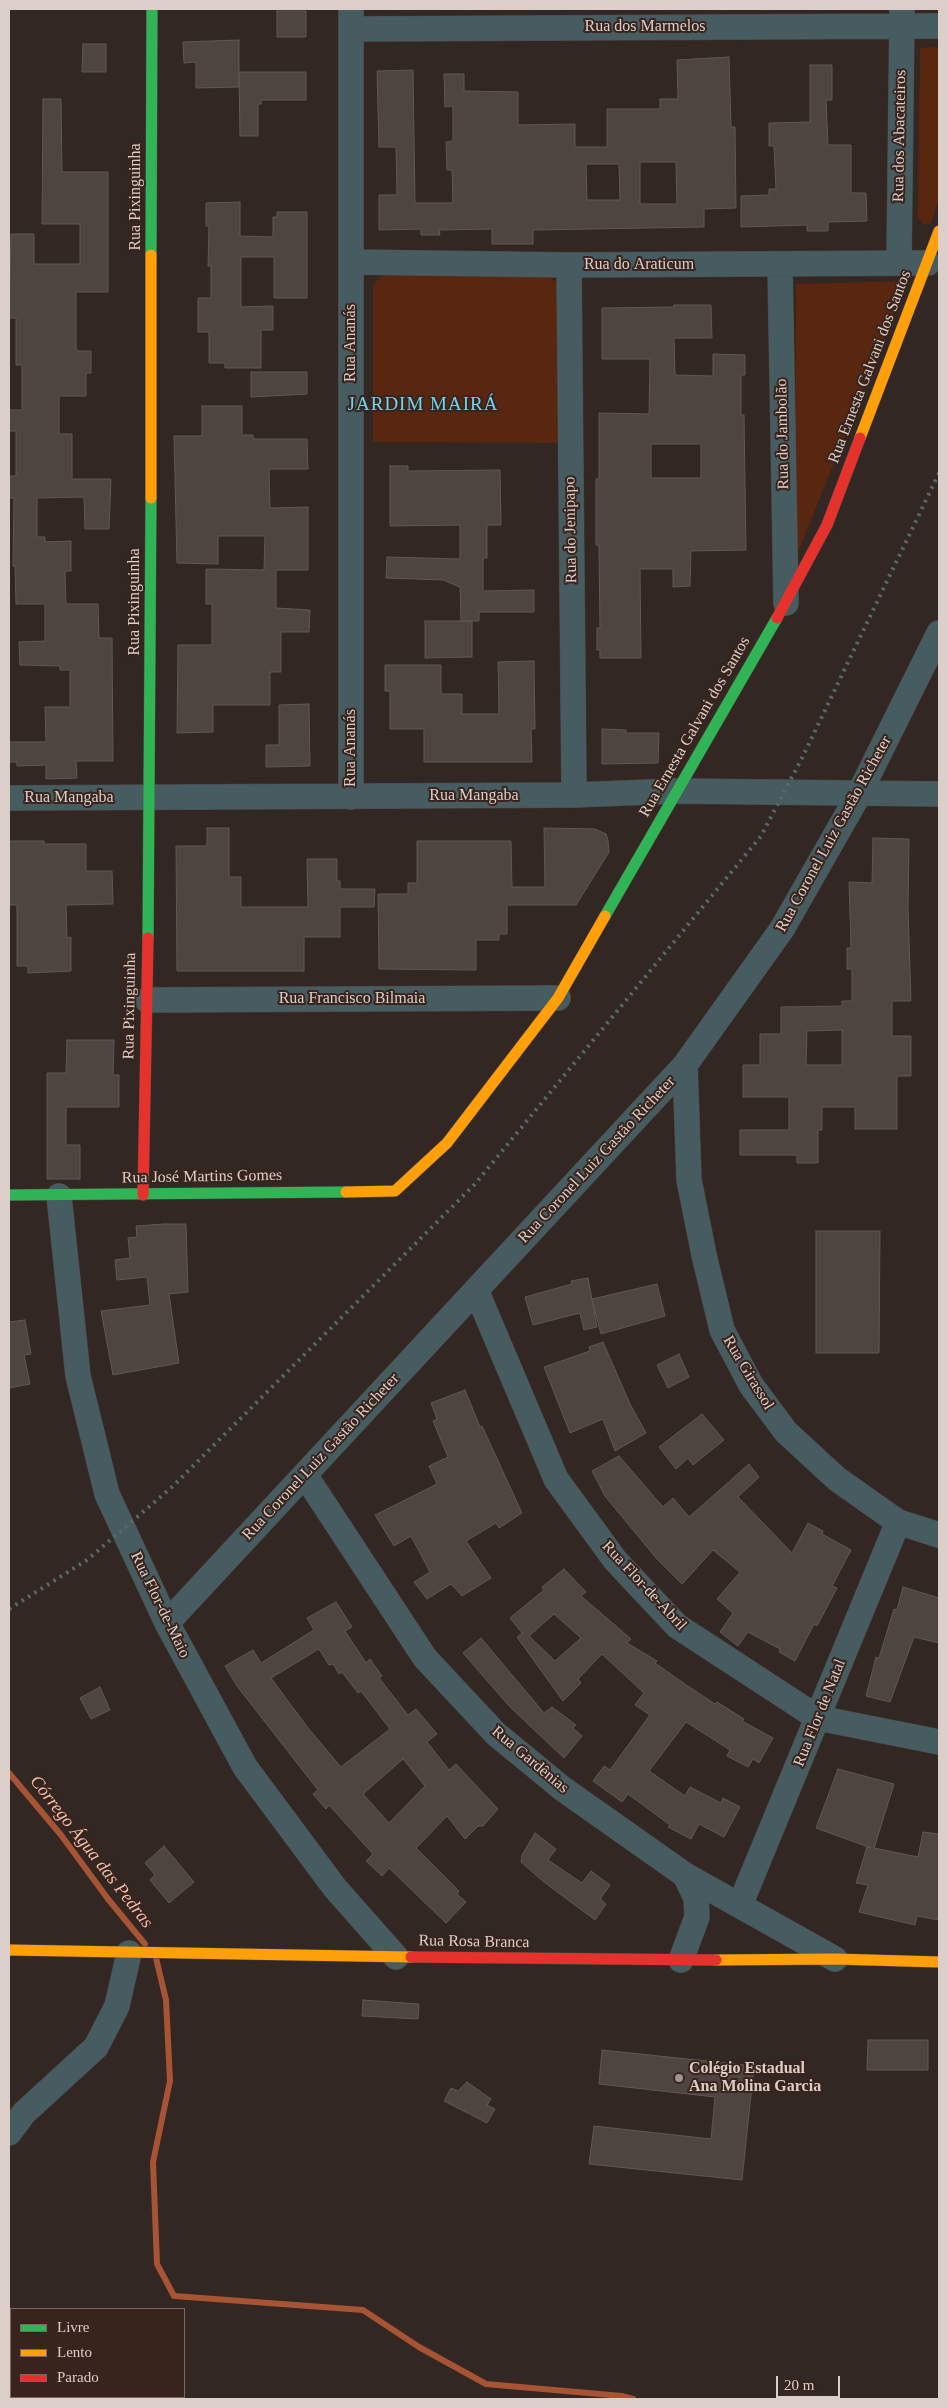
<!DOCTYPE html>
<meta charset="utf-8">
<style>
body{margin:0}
#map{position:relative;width:948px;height:2408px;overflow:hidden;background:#322722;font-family:Georgia,serif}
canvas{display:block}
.frame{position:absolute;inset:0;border:10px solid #dccfca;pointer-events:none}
.legend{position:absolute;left:10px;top:2308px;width:175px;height:90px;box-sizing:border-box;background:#38241c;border:1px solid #7a6862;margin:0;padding:6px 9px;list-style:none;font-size:15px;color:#dccfca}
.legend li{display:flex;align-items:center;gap:10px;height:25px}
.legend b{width:25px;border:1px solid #7a6862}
.scale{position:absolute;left:776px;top:2376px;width:64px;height:22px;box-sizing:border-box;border:2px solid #dccfca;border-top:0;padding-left:6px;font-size:15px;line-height:18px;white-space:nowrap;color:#dccfca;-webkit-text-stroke:4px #38241c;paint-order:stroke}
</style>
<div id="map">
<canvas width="948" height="2408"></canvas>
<div class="frame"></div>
<ul class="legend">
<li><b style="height:6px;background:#30b455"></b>Livre</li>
<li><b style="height:6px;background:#ff9f0a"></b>Lento</li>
<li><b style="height:6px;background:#e5322d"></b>Parado</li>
</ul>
<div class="scale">20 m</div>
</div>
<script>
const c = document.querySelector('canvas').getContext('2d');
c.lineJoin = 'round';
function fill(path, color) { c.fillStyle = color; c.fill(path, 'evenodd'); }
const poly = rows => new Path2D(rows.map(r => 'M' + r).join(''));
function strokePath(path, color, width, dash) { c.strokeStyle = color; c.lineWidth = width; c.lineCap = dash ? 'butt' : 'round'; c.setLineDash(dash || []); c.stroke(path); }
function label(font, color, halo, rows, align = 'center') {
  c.font = font + ' Georgia,serif'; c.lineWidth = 4; c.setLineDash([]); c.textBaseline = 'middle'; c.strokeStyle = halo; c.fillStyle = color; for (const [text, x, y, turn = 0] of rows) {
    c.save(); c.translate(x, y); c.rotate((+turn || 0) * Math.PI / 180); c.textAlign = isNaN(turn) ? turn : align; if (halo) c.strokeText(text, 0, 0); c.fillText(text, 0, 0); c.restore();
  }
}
const green = poly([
 [939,47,939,198,931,223,924,225,918,217,920,48],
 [391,272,547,276,556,282,561,294,562,443,373,442,373,286,378,278],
 [907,281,795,560,796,284]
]);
const stream = poly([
 [9,1773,61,1835,108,1899,145,1944],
 [156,1958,166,2000,170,2081,153,2162,157,2264,174,2296,363,2310,419,2347,486,2384,622,2396,633,2399]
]);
const building = poly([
 [277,11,306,11,306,37,277,37,277,11],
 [239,40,239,72,306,72,306,100,261,100,261,104,258,104,258,136,240,136,239,73,239,87,196,88,196,62,184,63,183,42,239,40],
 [83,44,106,44,106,72,82,72,83,44],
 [729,57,731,127,735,127,736,208,704,209,704,227,533,230,533,244,492,244,492,229,439,230,440,235,421,235,421,229,379,230,379,195,397,195,396,147,379,147,377,71,413,70,415,203,453,203,452,170,447,170,446,142,453,141,453,106,445,107,444,74,464,74,464,91,518,92,518,125,575,124,575,147,607,147,607,109,660,109,660,99,678,99,677,60,729,57],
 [640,162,676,162,677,204,640,204,640,162],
 [586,164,619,164,620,200,587,200,586,164],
 [810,65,832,65,832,100,826,100,828,145,851,145,851,193,866,193,867,221,828,222,828,231,807,231,807,225,741,227,741,196,769,195,769,189,776,189,774,146,769,146,769,123,810,122,810,65],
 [43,99,61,99,62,172,108,172,108,292,76,292,76,348,78,351,91,351,91,373,86,373,86,396,59,396,59,434,72,434,72,479,111,479,109,529,85,529,84,497,37,498,37,537,45,537,45,542,71,541,71,571,65,571,66,604,98,604,99,638,112,638,113,761,76,761,77,778,46,779,46,765,17,766,17,762,9,762,9,742,46,742,45,707,70,707,70,670,60,670,60,666,20,665,19,642,45,641,45,604,16,604,15,566,13,566,14,498,9,498,9,476,16,476,16,431,9,431,9,410,22,410,22,365,16,365,16,318,9,318,11,234,34,234,34,264,80,264,80,224,42,224,43,99],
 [240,202,240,236,273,237,273,217,277,217,277,212,307,212,307,298,274,298,274,257,241,257,241,307,273,306,273,330,261,330,261,368,225,368,225,363,209,363,209,332,198,332,198,298,211,298,211,266,208,266,209,226,206,226,206,203,240,202],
 [674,305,711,305,712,338,674,338,675,375,713,376,713,354,745,355,745,375,741,375,741,415,744,415,746,550,691,551,690,586,673,587,673,569,640,569,641,658,600,658,600,650,597,650,597,628,600,628,599,545,596,545,596,479,599,479,599,413,649,414,650,359,602,359,602,308,674,307,674,305],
 [651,444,701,444,701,478,651,478,651,444],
 [251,372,307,372,307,394,251,397,251,372],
 [202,406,242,406,242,435,253,435,253,439,307,439,308,469,269,469,270,508,308,507,308,570,276,570,276,608,310,610,309,632,281,632,281,672,270,672,270,705,213,705,213,732,177,733,178,645,212,645,212,604,206,604,206,569,264,570,265,536,218,536,218,564,177,563,174,436,202,436,202,406],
 [390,466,408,466,408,471,500,470,501,525,487,525,487,558,483,558,483,591,534,590,534,612,479,612,479,621,461,621,460,587,443,580,386,578,387,557,460,559,460,525,390,526,390,466],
 [425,621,472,621,472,657,425,658,425,621],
 [534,661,535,729,531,729,532,762,424,762,424,729,390,729,390,691,385,691,385,665,441,665,441,694,462,694,462,714,499,714,498,662,534,661],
 [309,704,310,766,266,767,266,745,279,745,279,705,309,704],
 [602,729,626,730,626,733,659,733,658,763,602,764,602,729],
 [207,828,229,828,229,877,241,877,241,907,308,907,307,859,337,859,337,881,340,881,340,889,375,889,374,907,340,907,340,937,304,937,304,971,177,971,176,846,207,846,207,828],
 [544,828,595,829,606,834,608,840,609,852,576,905,507,905,507,934,499,934,499,940,476,940,476,970,379,969,378,894,408,894,408,883,417,883,417,841,511,841,512,887,545,887,544,828],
 [873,838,909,839,908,908,911,1001,892,1001,892,1036,911,1036,911,1076,897,1076,897,1129,855,1129,855,1107,822,1107,822,1130,818,1130,818,1163,797,1163,797,1155,740,1155,740,1130,789,1130,789,1097,743,1097,743,1065,760,1065,760,1034,781,1034,781,1007,842,1006,842,1001,852,1001,852,969,847,969,847,948,851,948,849,882,872,883,873,838],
 [842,1030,842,1065,806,1065,807,1031,842,1030],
 [9,841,44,841,44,844,86,844,86,871,112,871,113,904,66,905,67,938,71,937,71,971,28,973,28,966,17,966,17,905,9,905,9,841],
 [67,1040,114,1040,113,1075,119,1075,119,1107,66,1107,66,1145,80,1145,80,1179,47,1179,47,1073,66,1073,67,1040],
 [164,1224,186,1224,188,1292,169,1294,179,1363,113,1375,101,1311,150,1305,147,1277,117,1280,115,1260,130,1258,128,1238,137,1237,136,1226,164,1224],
 [816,1231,880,1231,879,1353,816,1353,816,1231],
 [588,1278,597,1327,584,1330,580,1313,533,1325,525,1297,572,1284,571,1281,588,1278],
 [657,1284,665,1316,601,1334,592,1299,657,1284],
 [25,1320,31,1354,24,1355,30,1384,9,1388,9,1322,25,1320],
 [603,1342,630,1404,646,1433,615,1451,603,1419,570,1433,544,1367,590,1351,589,1347,603,1342],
 [679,1354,689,1377,668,1388,657,1365,679,1354],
 [465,1390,480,1427,482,1426,522,1513,499,1528,496,1523,466,1541,491,1578,462,1596,451,1584,427,1599,414,1582,430,1572,411,1536,394,1546,375,1515,437,1484,429,1466,448,1457,433,1421,437,1419,431,1403,465,1390],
 [702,1414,724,1440,693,1465,688,1458,676,1469,659,1447,702,1414],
 [619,1456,663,1507,673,1498,689,1517,749,1464,759,1477,738,1497,792,1553,808,1523,823,1531,822,1534,851,1550,832,1586,837,1588,817,1626,814,1624,795,1661,779,1652,780,1649,748,1632,738,1646,720,1632,733,1613,717,1599,740,1572,713,1550,682,1584,656,1558,605,1496,592,1471,619,1456],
 [564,1569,586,1592,581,1596,631,1639,627,1643,657,1661,655,1663,682,1682,715,1704,717,1702,744,1719,742,1721,773,1738,759,1763,753,1759,748,1767,727,1756,730,1750,686,1722,649,1771,685,1796,690,1787,721,1803,723,1798,740,1807,724,1837,699,1824,691,1839,668,1827,670,1825,628,1794,622,1802,593,1781,604,1766,610,1770,650,1715,635,1705,644,1693,602,1654,578,1679,581,1683,563,1701,517,1637,522,1633,510,1618,544,1590,542,1587,564,1569],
 [554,1614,581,1638,555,1661,529,1636,554,1614],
 [903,1587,939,1598,939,1643,914,1637,890,1702,866,1696,876,1657,879,1658,894,1609,897,1610,903,1587],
 [336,1602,352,1627,345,1631,366,1663,370,1659,382,1676,379,1678,408,1715,416,1709,437,1734,427,1742,449,1770,456,1764,498,1809,483,1826,478,1826,465,1839,447,1816,416,1848,459,1891,457,1894,466,1902,446,1923,389,1868,382,1876,366,1861,373,1854,329,1805,326,1809,313,1794,318,1790,237,1686,225,1666,253,1650,261,1663,314,1630,307,1618,336,1602],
 [319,1649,329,1665,333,1664,339,1674,342,1672,358,1693,361,1691,390,1729,341,1767,308,1728,271,1678,319,1649],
 [403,1759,425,1786,389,1823,363,1794,403,1759],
 [481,1638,544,1713,552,1707,576,1725,573,1728,582,1736,564,1758,510,1707,463,1653,481,1638],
 [100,1687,110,1710,91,1719,80,1698,100,1687],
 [838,1769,894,1784,874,1848,918,1857,923,1832,939,1834,939,1920,917,1916,915,1925,859,1912,868,1885,856,1883,867,1847,871,1848,816,1828,838,1769],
 [535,1833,556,1849,548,1860,582,1883,591,1871,610,1885,600,1899,606,1904,595,1920,544,1882,521,1862,522,1855,535,1833],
 [164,1846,194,1882,169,1903,150,1880,155,1875,145,1863,164,1846],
 [363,2000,419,2004,418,2019,362,2016,363,2000],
 [868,2040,928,2040,928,2070,867,2070,868,2040],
 [602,2050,754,2066,742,2180,589,2164,594,2126,711,2139,715,2097,599,2084,602,2050],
 [467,2082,491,2099,487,2105,495,2109,487,2123,444,2101,451,2088,458,2091,467,2082]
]);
const street = poly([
 [351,9,351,797],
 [351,29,939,26],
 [351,262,569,265,928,263],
 [899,263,902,11],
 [780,264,786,603],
 [569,265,574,795],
 [9,798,574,795,676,791,939,794],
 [147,1000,558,998],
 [685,1065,689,1180,704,1255,722,1330,751,1385,786,1432,837,1479,898,1522,939,1535],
 [59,1196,78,1376,107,1494,167,1623,245,1767,335,1888,396,1957],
 [476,1290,556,1479,615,1560,677,1626,818,1718,939,1742],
 [305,1475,425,1658,496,1734,563,1789,685,1875,835,1959],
 [167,1623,685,1065,782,929,859,794,939,633],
 [740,1905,898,1522],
 [681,1960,697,1917,696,1898,685,1875],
 [9,2133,24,2113,96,2047,117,2006,129,1953]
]);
const fast = poly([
 [151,255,152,9],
 [605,916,777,618],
 [148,938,151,498],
 [9,1195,346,1192]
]);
const slow = poly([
 [860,438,939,231],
 [151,498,151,255],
 [346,1192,395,1191,447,1143,558,998,605,916],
 [9,1950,411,1957],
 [716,1960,835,1959,939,1962]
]);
const jam = poly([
 [777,618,827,525,860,438],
 [143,1195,148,938],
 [411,1957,716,1960]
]);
const rail = poly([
 [9,1609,87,1560,172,1487,475,1184,761,836,803,756,939,473]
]);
const markers = [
 [679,2078,5,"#a0948f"]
];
const streetNames = [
 ["Rua dos Marmelos",645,27],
 ["Rua dos Abacateiros",900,136,-89],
 ["Rua Pixinguinha",136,197,-90],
 ["Rua do Araticum",639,265],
 ["Rua Ananás",351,343,-90],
 ["Rua Ernesta Galvani dos Santos",870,367,-69],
 ["Rua do Jambolão",783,434,-91],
 ["Rua do Jenipapo",571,530,-91],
 ["Rua Pixinguinha",135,602,-90],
 ["Rua Ernesta Galvani dos Santos",695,727,-60],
 ["Rua Ananás",351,748,-90],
 ["Rua Mangaba",474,796],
 ["Rua Mangaba",69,798],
 ["Rua Coronel Luiz Gastão Richeter",834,834,-61],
 ["Rua Francisco Bilmaia",352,999],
 ["Rua Pixinguinha",130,1006,-89],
 ["Rua Coronel Luiz Gastão Richeter",597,1160,-47],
 ["Rua José Martins Gomes",202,1177,-1],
 ["Rua Girassol",748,1373,59],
 ["Rua Coronel Luiz Gastão Richeter",321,1457,-47],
 ["Rua Flor-de-Abril",644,1586,47],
 ["Rua Flor-de-Maio",160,1605,64],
 ["Rua Flor de Natal",820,1713,-68],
 ["Rua Gardênias",530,1760,40],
 ["Rua Rosa Branca",474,1942,1]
];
const poiNames = [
 ["Colégio Estadual",689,2069],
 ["Ana Molina Garcia",689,2087]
];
const waterNames = [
 ["Córrego Água das Pedras",91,1852,52]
];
const quarterNames = [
 ["JARDIM MAIRÁ",423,405]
];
fill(green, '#59260f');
strokePath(stream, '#a65433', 6);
fill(building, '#4e4440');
strokePath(building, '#615854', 1);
strokePath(street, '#4c433f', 26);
strokePath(fast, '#4c433f', 12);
strokePath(slow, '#4c433f', 12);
strokePath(jam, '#4c433f', 12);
strokePath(street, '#475c60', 25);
strokePath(fast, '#30b455', 11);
strokePath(slow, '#ff9f0a', 11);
strokePath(jam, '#e5322d', 11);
strokePath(rail, '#59686a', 4, [2.5, 5]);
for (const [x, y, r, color] of markers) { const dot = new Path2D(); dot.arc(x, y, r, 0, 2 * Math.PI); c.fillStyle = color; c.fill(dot); strokePath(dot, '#38241c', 2); }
label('16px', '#dccfca', '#38241c', streetNames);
label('bold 16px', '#dccfca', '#38241c', poiNames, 'left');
label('italic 18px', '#efbeac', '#38241c', waterNames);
c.letterSpacing = '1px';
label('19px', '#70d4ed', '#38241c', quarterNames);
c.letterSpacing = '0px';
</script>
